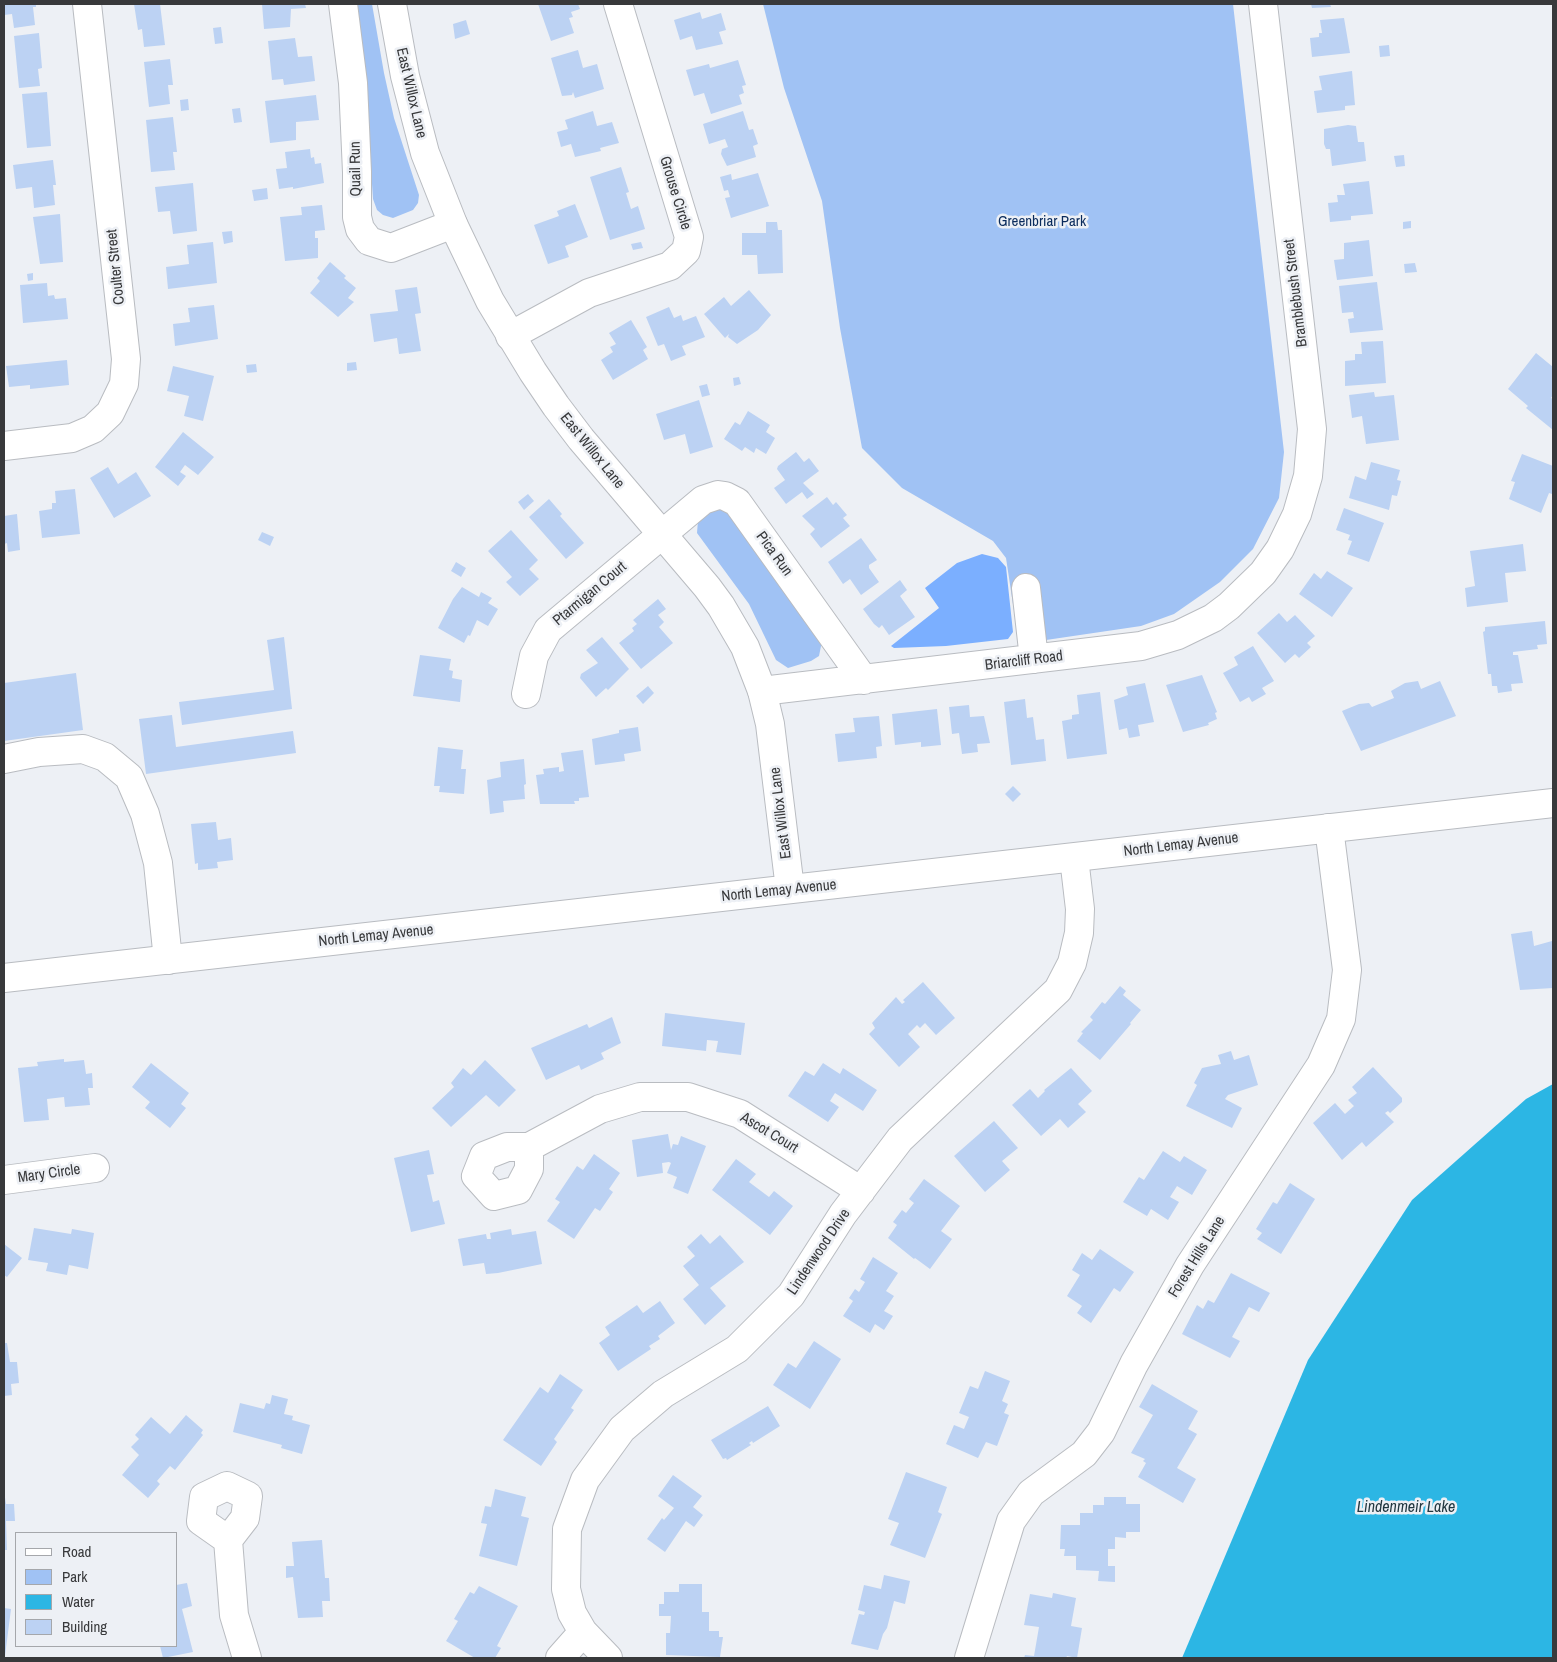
<!DOCTYPE html>
<style>
body{margin:0}
#map{position:relative;width:1557px;height:1662px;overflow:hidden;background:#edf0f5;font-family:"Archivo Narrow",sans-serif}
canvas{display:block}
.frame{position:absolute;inset:0;border:5px solid #38393b;pointer-events:none}
.legend{position:absolute;left:15px;top:1532px;width:162px;height:115px;box-sizing:border-box;background:#edf0f5;border:1px solid #a5a7ab;margin:0;padding:6px 9px;list-style:none;font-size:15px;color:#38393b}
.legend li{display:flex;align-items:center;gap:10px;height:25px}
.legend b{width:25px;border:1px solid #a5a7ab}
</style>
<div id="map">
<canvas width="1557" height="1662"></canvas>
<div class="frame"></div>
<ul class="legend">
<li><b style="height:6px;background:#fff"></b>Road</li>
<li><b style="height:14px;background:#a0c2f4"></b>Park</li>
<li><b style="height:14px;background:#2cb6e4"></b>Water</li>
<li><b style="height:14px;background:#bcd2f3"></b>Building</li>
</ul>
</div>
<script>
const c = document.querySelector('canvas').getContext('2d');
c.lineJoin = 'round';
function fill(path, color) { c.fillStyle = color; c.fill(path, 'evenodd'); }
const poly = rows => new Path2D(rows.map(r => 'M' + r).join(''));
function strokePath(path, color, width, dash) { c.strokeStyle = color; c.lineWidth = width; c.lineCap = dash ? 'butt' : 'round'; c.setLineDash(dash || []); c.stroke(path); }
function label(font, color, halo, rows, align = 'center') {
  c.font = font + ' "Archivo Narrow",sans-serif'; c.lineWidth = 5; c.setLineDash([]); c.textBaseline = 'middle'; c.strokeStyle = halo; c.fillStyle = color; for (const [text, x, y, turn = 0] of rows) {
    c.save(); c.translate(x, y); c.rotate((+turn || 0) * Math.PI / 180); c.textAlign = isNaN(turn) ? turn : align; if (halo) c.strokeText(text, 0, 0); c.fillText(text, 0, 0); c.restore();
  }
}
const green = poly([
 [357,4,372,4,384,73,394,118,419,195,418,203,413,210,393,218,383,215,377,210,373,199,364,63],
 [763,4,1233,4,1284,452,1279,498,1253,549,1220,582,1174,614,1141,626,1019,644,1006,558,993,541,902,488,862,448,840,328,822,201,784,88],
 [714,508,726,509,822,641,819,656,811,661,788,668,776,660,749,604,697,533,698,520]
]);
const forest = poly([
 [982,554,998,558,1006,567,1013,632,1008,639,946,646,894,648,891,646,939,608,925,588,957,563]
]);
const water = poly([
 [1553,1084,1553,1658,1182,1658,1308,1360,1412,1200,1526,1099]
]);
const building = poly([
 [4,4,36,4,36,7,33,7,35,25,14,28,12,14,4,15],
 [134,4,160,4,165,45,144,47,142,29,138,30],
 [262,4,305,4,306,8,291,9,290,27,264,29],
 [538,4,578,4,580,9,571,12,573,17,569,18,574,33,551,41],
 [1311,4,1330,4,1331,7,1312,8],
 [700,12,702,19,721,13,726,30,719,32,723,44,696,50,692,36,680,40,674,20],
 [1344,18,1350,53,1312,57,1310,38,1319,37,1319,33,1322,33,1320,20],
 [466,20,470,34,455,39,453,24],
 [221,27,223,43,215,44,213,28],
 [39,33,42,68,38,69,40,86,19,88,14,36],
 [295,38,298,57,312,56,315,81,284,85,283,79,272,80,268,41],
 [1389,45,1390,56,1380,57,1379,46],
 [578,50,583,68,597,64,604,89,575,98,573,92,572,95,562,96,551,58],
 [170,59,173,85,168,85,170,104,149,107,144,62],
 [738,60,746,85,742,86,744,93,739,95,742,104,711,114,704,93,694,96,686,70,709,64,710,68],
 [1352,71,1355,105,1345,106,1345,110,1317,113,1314,91,1322,90,1319,76],
 [47,92,51,146,27,148,22,94],
 [316,95,319,120,296,122,296,140,270,143,265,101],
 [188,99,189,110,181,111,180,100],
 [240,108,242,122,234,123,232,109],
 [593,111,597,126,612,122,619,143,600,148,601,151,575,157,571,144,561,147,557,132,568,129,565,120],
 [743,111,749,130,753,129,758,144,753,146,756,157,727,166,721,154,722,149,728,147,725,139,709,144,703,124],
 [173,117,177,152,173,152,175,170,151,172,146,120],
 [1348,125,1356,126,1358,142,1364,142,1366,161,1332,166,1330,149,1326,149,1324,144,1324,129],
 [310,149,311,158,314,157,315,164,321,163,324,183,293,189,293,187,279,189,276,169,287,168,285,152],
 [1404,155,1405,166,1396,167,1394,156],
 [53,160,56,185,53,185,55,205,34,208,32,187,16,189,13,165],
 [621,167,629,192,626,193,631,209,638,206,645,229,610,240,590,177],
 [758,173,769,206,731,218,725,198,730,197,728,190,724,191,720,177,731,174,732,180],
 [1369,181,1373,214,1351,216,1351,220,1330,222,1328,203,1338,202,1337,195,1345,195,1343,184],
 [193,183,197,231,173,234,170,211,158,212,155,187],
 [267,188,268,199,254,201,252,190],
 [575,204,588,237,565,246,569,257,548,264,534,225,559,216,557,211],
 [322,205,325,230,315,231,315,238,318,238,318,258,285,261,280,217,302,215,301,207],
 [60,214,63,262,40,264,33,217],
 [1411,221,1411,228,1403,229,1403,222],
 [766,222,777,222,778,230,782,230,783,273,758,274,757,255,742,255,742,233,766,233],
 [232,231,233,242,224,244,222,232],
 [1369,240,1373,276,1337,280,1334,260,1344,259,1344,243],
 [213,242,217,283,168,289,166,267,189,264,187,245],
 [641,242,643,248,633,250,631,244],
 [330,262,346,276,344,278,356,288,348,298,354,302,338,317,310,293,320,281,317,278],
 [1415,263,1417,272,1405,273,1404,264],
 [33,273,33,280,28,281,27,274],
 [1377,282,1383,330,1350,333,1348,319,1354,318,1353,312,1342,313,1339,286],
 [47,283,48,296,54,295,55,299,66,298,68,319,23,323,20,285],
 [417,287,421,313,415,314,421,351,399,354,397,338,374,342,370,314,398,311,395,290],
 [749,290,771,315,758,330,737,344,728,337,729,334,725,338,704,314,724,297,731,306],
 [214,305,218,339,175,346,173,324,190,322,188,308],
 [669,307,674,318,681,315,683,321,696,316,705,337,682,346,686,355,671,361,664,344,658,346,646,317],
 [631,320,647,347,643,350,648,359,613,380,601,360,613,352,610,347,616,344,609,333],
 [1383,341,1386,383,1345,386,1345,361,1355,360,1355,354,1362,354,1361,342],
 [1536,353,1553,367,1553,395,1551,398,1553,399,1553,430,1526,408,1528,406,1508,389],
 [67,360,69,385,30,389,30,385,9,387,6,366],
 [356,362,357,370,347,371,347,363],
 [256,364,257,372,247,373,246,365],
 [173,366,214,376,203,421,184,416,189,396,167,391],
 [739,377,741,384,734,386,733,378],
 [707,384,710,395,702,397,699,386],
 [1374,392,1375,397,1394,395,1399,440,1366,444,1362,416,1352,418,1349,395],
 [699,400,713,447,690,454,685,434,664,440,656,414],
 [748,411,770,425,766,432,775,438,766,454,756,448,754,453,745,447,742,451,724,439,735,422,740,425],
 [183,432,214,457,198,475,185,465,180,472,186,476,178,486,155,467],
 [796,452,804,462,809,458,819,471,803,483,814,494,807,499,802,492,786,504,774,488,785,480,777,469,778,466],
 [1522,454,1553,466,1553,491,1552,494,1549,493,1541,513,1509,499,1515,482,1511,481],
 [1371,462,1400,470,1397,480,1401,481,1397,496,1392,495,1389,510,1349,498,1355,476,1366,480],
 [108,467,118,484,136,472,151,496,114,518,90,478],
 [75,489,80,534,42,538,39,511,52,509,52,503,56,503,55,491],
 [528,494,534,501,524,510,518,502],
 [827,497,833,505,836,502,847,515,843,518,850,526,821,548,810,534,815,529,802,516],
 [549,499,562,514,560,516,584,543,566,559,529,517],
 [1344,508,1384,523,1369,562,1347,554,1352,541,1348,540,1350,535,1336,530],
 [17,514,20,550,8,552,7,543,4,544,4,516],
 [511,530,538,560,529,569,539,579,520,596,506,582,512,577,488,551],
 [262,532,274,537,270,546,258,540],
 [861,538,877,560,869,565,869,568,879,582,861,595,850,579,843,584,828,562],
 [1523,544,1526,571,1505,573,1508,602,1467,607,1465,588,1475,586,1470,551],
 [456,562,466,568,461,577,451,571],
 [1327,571,1353,588,1332,617,1299,594,1314,573,1321,579],
 [900,580,907,590,900,596,915,617,889,635,882,625,879,628,874,624,863,609],
 [462,587,479,597,481,592,492,598,488,603,498,609,488,626,477,620,470,636,468,635,464,643,438,628,453,599],
 [658,599,666,609,658,615,664,622,659,627,673,643,641,669,619,643,634,631,632,628,637,624,633,620],
 [1279,613,1287,622,1295,615,1315,636,1307,643,1311,647,1299,658,1295,654,1285,663,1257,633],
 [1545,621,1547,644,1537,645,1538,649,1513,652,1513,655,1518,655,1523,683,1511,684,1512,691,1498,693,1497,686,1492,686,1491,674,1488,674,1483,632,1485,631,1485,627],
 [284,637,292,709,182,725,179,702,274,690,267,640],
 [602,637,629,669,608,690,606,688,596,697,580,678,581,674,598,663,586,650],
 [1253,646,1274,681,1262,688,1266,694,1252,702,1249,697,1240,702,1223,673,1238,665,1234,657],
 [420,655,451,659,449,670,453,671,452,678,462,680,460,702,413,696],
 [76,673,83,730,4,741,4,683],
 [1202,675,1217,712,1215,713,1217,719,1208,723,1209,725,1183,732,1166,685],
 [1418,681,1421,689,1440,681,1456,716,1361,751,1342,711,1359,704,1369,703,1372,707,1394,698,1391,691,1405,683],
 [1145,683,1154,722,1138,725,1140,736,1129,738,1127,728,1119,730,1114,700,1128,695,1126,687],
 [648,686,654,693,643,704,636,696],
 [1100,692,1107,754,1067,759,1062,721,1072,719,1072,715,1079,714,1077,695],
 [1025,699,1027,718,1033,717,1036,740,1044,739,1046,761,1011,765,1004,702],
 [969,705,970,717,984,716,990,743,977,744,978,752,962,754,959,733,952,734,949,707],
 [937,709,941,745,921,747,921,742,895,745,892,714],
 [172,715,176,747,293,731,296,753,146,774,139,719],
 [879,716,882,746,876,747,877,758,838,762,835,734,855,732,853,718],
 [638,727,641,751,624,754,625,761,595,765,592,739,619,733,619,730],
 [438,747,463,750,461,769,466,769,464,794,439,792,440,786,434,786],
 [583,750,589,797,579,798,579,801,574,801,575,804,540,804,536,775,544,774,543,769,559,767,559,772,564,771,561,753],
 [524,759,526,784,524,785,525,799,503,801,504,812,490,814,487,780,501,777,500,762],
 [1013,786,1021,794,1013,802,1005,794],
 [216,822,218,840,231,838,233,860,217,862,218,868,198,870,198,863,195,864,191,824],
 [1532,931,1534,946,1552,941,1553,944,1553,988,1520,990,1511,934],
 [923,982,955,1018,936,1035,925,1023,920,1028,917,1025,908,1034,920,1047,899,1067,869,1034,875,1028,872,1023,896,997,902,1004,905,1002,903,1000],
 [1120,986,1126,991,1123,995,1141,1010,1130,1023,1131,1024,1100,1060,1077,1041,1083,1033,1081,1032,1093,1020,1090,1017,1102,1002,1105,1004],
 [665,1013,745,1023,741,1055,716,1052,718,1041,707,1040,706,1051,662,1046],
 [612,1017,621,1043,601,1053,604,1059,581,1070,579,1065,546,1080,531,1048,587,1024,589,1028],
 [1231,1051,1234,1060,1249,1055,1258,1085,1228,1095,1225,1099,1242,1108,1232,1128,1186,1106,1197,1085,1194,1083,1202,1068,1221,1064,1218,1055],
 [64,1059,64,1062,84,1060,86,1074,92,1073,93,1088,88,1088,90,1105,65,1107,64,1097,47,1099,49,1120,24,1122,18,1068,38,1066,37,1062],
 [485,1060,516,1090,499,1107,486,1095,451,1127,432,1108,454,1087,451,1083,463,1068,471,1075],
 [151,1063,189,1093,181,1104,186,1108,170,1128,145,1108,150,1102,132,1087],
 [823,1063,840,1074,843,1068,877,1090,863,1111,835,1093,830,1101,839,1107,828,1122,788,1096,805,1071,814,1076],
 [1373,1067,1402,1098,1402,1102,1390,1113,1388,1111,1385,1113,1394,1122,1366,1147,1362,1142,1342,1160,1313,1123,1335,1103,1345,1114,1354,1106,1348,1100,1357,1093,1352,1087],
 [1071,1068,1092,1091,1078,1104,1086,1112,1068,1128,1060,1119,1041,1136,1012,1105,1030,1089,1038,1098,1045,1091,1044,1090],
 [994,1121,1018,1148,1002,1161,1010,1170,985,1192,954,1156],
 [668,1134,671,1150,673,1144,678,1145,681,1136,706,1146,688,1194,673,1188,677,1177,667,1173,671,1163,669,1162,662,1163,663,1173,637,1177,632,1140],
 [429,1150,434,1174,427,1175,433,1202,439,1200,445,1224,411,1232,394,1158],
 [1163,1151,1180,1162,1184,1156,1207,1170,1192,1195,1177,1186,1170,1197,1179,1202,1168,1220,1151,1209,1147,1216,1123,1202,1139,1177,1144,1180],
 [594,1154,620,1173,609,1189,613,1192,600,1211,595,1208,574,1239,547,1221,560,1202,555,1199,577,1166,583,1170],
 [736,1159,756,1174,749,1182,769,1197,774,1191,793,1206,770,1235,712,1190],
 [924,1179,960,1206,941,1231,952,1239,930,1269,915,1258,914,1259,888,1238,897,1225,893,1222,902,1210,906,1213,914,1203,909,1199],
 [1290,1183,1315,1199,1281,1254,1257,1239,1262,1233,1256,1229,1273,1202,1277,1204],
 [34,1228,71,1234,72,1229,94,1233,88,1269,69,1265,67,1275,46,1271,48,1263,28,1260],
 [511,1229,512,1235,536,1231,542,1264,498,1273,486,1274,484,1263,463,1266,458,1239,486,1234,487,1239,491,1239,490,1233],
 [701,1234,710,1244,720,1235,744,1262,710,1288,726,1306,705,1325,683,1299,699,1285,683,1266,695,1256,687,1247],
 [4,1244,22,1258,7,1277,4,1275],
 [1100,1249,1134,1272,1120,1292,1114,1288,1091,1323,1077,1313,1082,1306,1067,1296,1080,1275,1072,1270,1082,1253,1092,1260],
 [873,1257,898,1273,886,1291,894,1296,884,1311,893,1316,884,1330,875,1324,870,1333,843,1316,853,1301,849,1298,855,1289,859,1292,865,1282,860,1279],
 [1231,1273,1270,1293,1259,1312,1249,1307,1232,1337,1240,1341,1230,1358,1182,1334,1197,1305,1203,1309,1208,1300,1214,1303],
 [660,1301,675,1323,658,1336,660,1339,649,1346,651,1349,618,1371,599,1343,610,1335,605,1327,637,1305,643,1313],
 [814,1341,841,1359,810,1409,773,1385,788,1363,796,1368],
 [4,1343,7,1343,10,1362,17,1362,19,1383,11,1384,12,1395,4,1396],
 [985,1371,1010,1381,1002,1401,1008,1404,1004,1413,1009,1415,997,1446,986,1442,978,1458,946,1444,954,1425,964,1429,969,1417,959,1413,970,1386,978,1389],
 [560,1374,583,1390,571,1408,574,1410,554,1439,557,1442,541,1466,503,1440,540,1387,548,1393],
 [1152,1384,1198,1411,1188,1429,1197,1434,1177,1468,1196,1479,1183,1503,1138,1477,1146,1463,1143,1461,1145,1459,1131,1453,1153,1415,1139,1407],
 [272,1395,288,1399,284,1414,293,1416,292,1420,310,1425,302,1454,281,1448,282,1445,233,1432,240,1403,264,1409,266,1403,270,1404],
 [768,1406,780,1426,753,1443,752,1441,749,1443,751,1445,727,1460,726,1458,723,1459,711,1440],
 [186,1415,203,1430,201,1433,203,1435,175,1470,170,1466,157,1481,160,1484,148,1498,122,1475,139,1455,131,1447,139,1439,135,1435,151,1417,170,1434],
 [906,1472,947,1487,938,1512,942,1514,925,1558,890,1545,899,1523,888,1519],
 [673,1475,702,1496,693,1507,703,1515,694,1527,686,1521,665,1552,647,1539,662,1518,664,1520,674,1508,658,1496],
 [495,1489,526,1497,521,1516,529,1518,517,1566,479,1556,487,1524,481,1523,485,1506,491,1507],
 [4,1491,6,1504,14,1504,15,1521,6,1521,7,1550,4,1550],
 [1104,1497,1126,1497,1126,1504,1140,1504,1140,1532,1126,1532,1126,1538,1115,1537,1115,1549,1108,1549,1108,1566,1115,1566,1115,1582,1098,1581,1099,1571,1076,1570,1076,1556,1064,1556,1065,1549,1060,1549,1061,1525,1080,1525,1080,1513,1093,1513,1093,1505,1104,1505],
 [322,1540,325,1578,329,1578,330,1601,322,1601,323,1617,298,1618,293,1577,286,1578,286,1566,294,1566,292,1542],
 [884,1575,910,1581,905,1604,894,1601,887,1628,883,1634,878,1650,851,1644,859,1614,864,1615,865,1612,858,1610,864,1585,881,1589],
 [187,1583,192,1606,182,1609,193,1652,163,1658,160,1646,176,1646,176,1585],
 [679,1584,702,1584,702,1612,709,1612,709,1631,719,1631,719,1637,723,1637,720,1657,666,1655,666,1633,670,1633,671,1616,659,1616,659,1604,664,1604,664,1592,679,1592],
 [479,1586,518,1606,497,1646,501,1648,495,1658,475,1658,446,1641,458,1621,454,1619,470,1592,474,1594],
 [1053,1593,1076,1598,1071,1626,1082,1628,1077,1658,1067,1656,1066,1658,1024,1658,1025,1655,1034,1656,1039,1627,1024,1625,1030,1594,1052,1598],
 [4,1608,11,1609,5,1656,4,1656]
]);
const minor = poly([
 [343,4,353,83,357,172,357,217,360,229,369,241,391,248,453,224],
 [510,336,589,293,670,266,686,251,689,237,618,4],
 [4,446,72,438,93,429,110,413,124,384,126,359,87,4],
 [1026,588,1034,659],
 [762,691,1141,646,1178,635,1213,618,1229,606,1263,573,1280,549,1297,514,1308,476,1312,429,1263,4],
 [526,694,534,656,548,630,703,500,718,495,725,496,737,502,864,680],
 [4,759,39,752,83,749,105,757,129,777,145,814,158,863,168,960],
 [529,1147,529,1169,518,1190,494,1196,476,1176,484,1156,507,1147,529,1147,600,1109,640,1097,688,1097,740,1114,861,1191],
 [4,1180,95,1168],
 [228,1540,201,1521,204,1497,227,1486,248,1496,245,1518,228,1540,234,1615,247,1658],
 [583,1632,608,1658],
 [560,1658,583,1632,572,1613,566,1589,567,1529,585,1480,622,1429,663,1394,737,1349,791,1295,843,1214,900,1139,1058,990,1072,963,1079,933,1080,909,1074,858],
 [969,1658,1011,1521,1031,1493,1084,1454,1101,1432,1134,1364,1190,1265,1321,1065,1341,1019,1347,970,1329,828]
]);
const major = poly([
 [392,4,405,76,425,153,453,224,490,301,533,372,556,406,581,439,707,587,721,606,745,647,762,691,770,724,790,889],
 [4,978,1553,803]
]);
const streetNames = [
 ["East Willox Lane",411,93,77],
 ["Quail Run",356,169,-91],
 ["Grouse Circle",675,193,73],
 ["Coulter Street",116,267,-96],
 ["Bramblebush Street",1296,293,-97],
 ["East Willox Lane",592,451,51],
 ["Pica Run",774,554,54],
 ["Ptarmigan Court",590,594,-40],
 ["Briarcliff Road",1024,661,-7],
 ["East Willox Lane",781,813,-97],
 ["North Lemay Avenue",1181,845,-7],
 ["North Lemay Avenue",779,891,-6],
 ["North Lemay Avenue",376,936,-6],
 ["Ascot Court",769,1133,31],
 ["Mary Circle",49,1174,-8],
 ["Lindenwood Drive",819,1252,-56],
 ["Forest Hills Lane",1197,1257,-58]
];
const parkNames = [
 ["Greenbriar Park",1042,222]
];
const waterNames = [
 ["Lindenmeir Lake",1406,1508]
];
fill(green, '#a0c2f4');
fill(forest, '#7bafff');
fill(water, '#2cb6e4');
fill(building, '#bcd2f3');
strokePath(minor, '#b9bcc1', 30);
strokePath(major, '#b9bcc1', 30);
strokePath(minor, '#fff', 28);
strokePath(major, '#fff', 28);
label('15px', '#38393b', '#edf0f5', streetNames);
label('15px', '#0a2b5c', '#edf0f5', parkNames);
label('italic 16px', '#21363f', '#edf0f5', waterNames);
</script>
